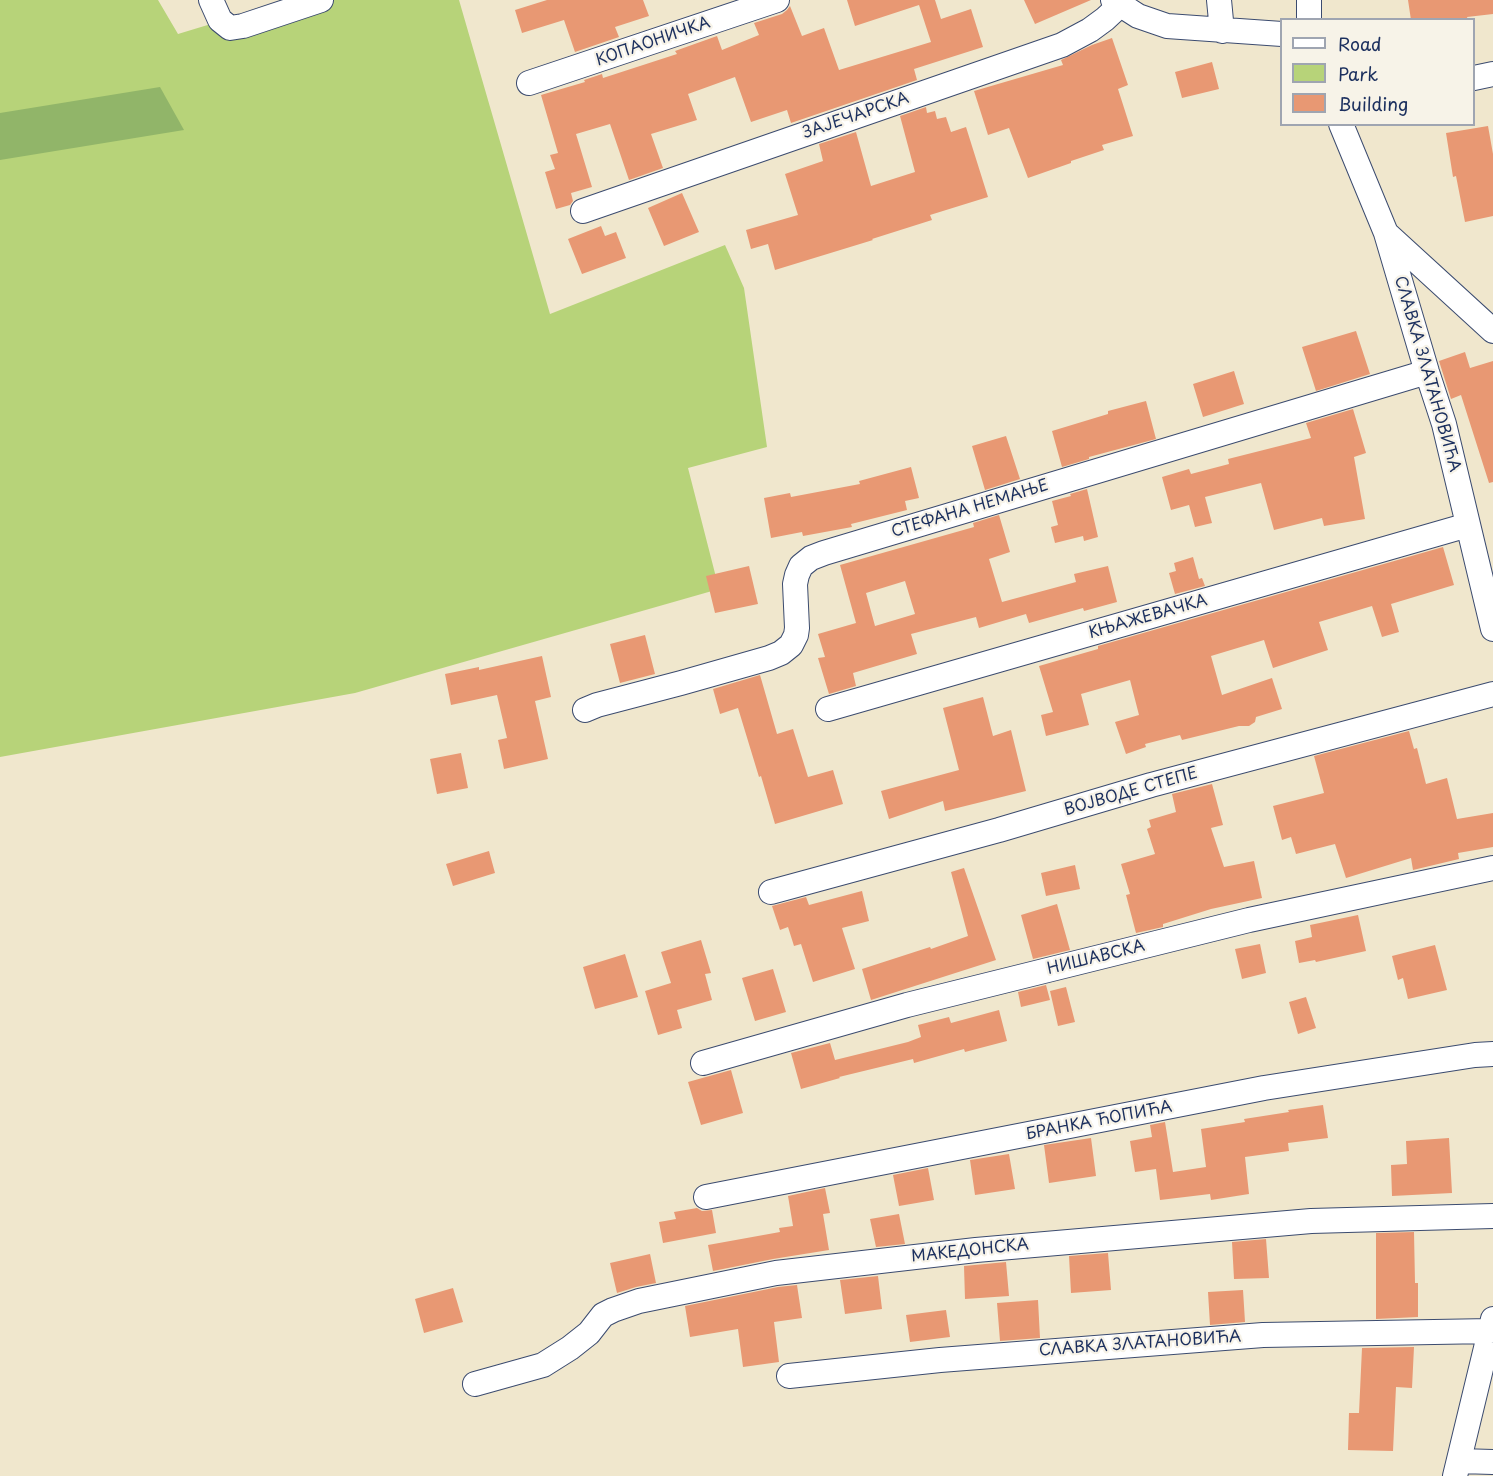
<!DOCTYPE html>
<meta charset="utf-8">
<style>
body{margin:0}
#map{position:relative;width:1493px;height:1476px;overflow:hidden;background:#f0e7cd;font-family:"Playpen Sans",sans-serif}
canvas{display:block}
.legend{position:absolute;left:1280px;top:18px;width:195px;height:108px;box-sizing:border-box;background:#f7f3e8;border:2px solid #9fa5b1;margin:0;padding:8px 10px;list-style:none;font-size:18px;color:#1b2f5e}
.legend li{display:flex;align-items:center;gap:12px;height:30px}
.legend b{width:30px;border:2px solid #9fa5b1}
</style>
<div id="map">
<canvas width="1493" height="1476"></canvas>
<ul class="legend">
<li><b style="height:8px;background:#fff"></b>Road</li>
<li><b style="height:16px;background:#b7d379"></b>Park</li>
<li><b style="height:16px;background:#e89873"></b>Building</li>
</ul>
</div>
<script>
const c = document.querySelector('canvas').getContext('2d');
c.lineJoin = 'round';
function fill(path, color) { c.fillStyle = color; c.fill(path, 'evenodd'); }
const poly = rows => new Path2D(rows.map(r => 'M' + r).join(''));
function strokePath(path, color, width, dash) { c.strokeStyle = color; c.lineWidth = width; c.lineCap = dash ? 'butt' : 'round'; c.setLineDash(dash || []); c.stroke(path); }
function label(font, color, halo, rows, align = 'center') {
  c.font = font + ' "Playpen Sans",sans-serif'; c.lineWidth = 4.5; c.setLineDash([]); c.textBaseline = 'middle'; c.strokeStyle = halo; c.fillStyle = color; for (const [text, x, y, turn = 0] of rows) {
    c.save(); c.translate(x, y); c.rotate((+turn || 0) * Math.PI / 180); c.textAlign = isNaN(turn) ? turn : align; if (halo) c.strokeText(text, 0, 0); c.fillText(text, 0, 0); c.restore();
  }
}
const green = poly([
 [0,0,158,0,178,34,290,0,459,0,550,314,725,245,744,288,767,447,688,468,719,589,355,693,0,757]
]);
const forest = poly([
 [160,87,184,130,0,160,0,113]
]);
const building = poly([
 [547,0,643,0,649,16,615,27,619,37,575,52,564,20,522,33,515,10],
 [847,0,935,0,941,19,971,9,983,47,914,69,917,80,791,123,787,110,751,122,735,77,688,94,697,120,651,134,663,168,629,180,610,124,576,134,592,187,571,193,573,201,570,205,556,209,545,172,555,169,550,155,558,153,541,95,585,82,584,80,602,74,603,78,677,54,675,51,717,36,722,50,759,35,754,23,782,14,787,10,790,6,802,36,824,28,839,70,931,42,919,5,855,26],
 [1024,0,1091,0,1035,24],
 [1408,0,1493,0,1493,14,1467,17,1468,20,1411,20],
 [1112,38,1128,85,1118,89,1133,136,1102,145,1104,150,1071,161,1071,163,1028,178,1009,128,988,135,974,91,1063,65,1061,60,1092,45],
 [1212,62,1219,89,1182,98,1175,72],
 [926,107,927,113,935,111,937,119,946,117,951,132,966,127,988,197,930,215,932,220,872,239,873,240,775,270,768,244,751,249,746,230,798,215,785,174,823,161,819,144,856,132,871,186,915,172,900,116],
 [1488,126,1493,154,1493,216,1465,222,1456,176,1453,177,1446,133],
 [682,193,699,232,664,246,648,208],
 [601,226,605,236,616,232,626,258,582,274,568,239],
 [1356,331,1370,374,1316,391,1302,347],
 [1465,352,1470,368,1493,361,1493,482,1489,483,1461,395,1451,399,1439,361],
 [1234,371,1244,404,1203,417,1193,384],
 [1146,401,1156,439,1089,457,1089,459,1062,467,1052,431,1108,414,1108,411],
 [1353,409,1366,453,1354,457,1365,519,1324,526,1322,518,1274,530,1261,483,1205,497,1212,523,1195,527,1189,505,1171,510,1162,477,1189,469,1191,474,1229,464,1228,459,1311,438,1306,423],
 [1006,436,1020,479,985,490,972,446],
 [911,467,919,498,905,501,907,510,851,524,852,527,803,536,802,532,771,538,764,498,790,493,791,497,860,484,859,481],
 [1087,489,1098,537,1084,541,1083,536,1055,543,1051,527,1058,525,1052,501,1071,496,1070,494],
 [999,515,1010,552,989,559,1002,602,1076,582,1074,574,1108,566,1117,602,1084,611,1083,608,1029,623,1026,614,979,628,976,617,911,634,917,654,853,673,856,686,829,694,818,658,825,657,818,634,856,623,840,565,974,527,973,523],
 [905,581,915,614,875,626,866,593],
 [1443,547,1454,585,1391,604,1399,632,1382,637,1372,606,1319,622,1328,650,1273,668,1264,640,1211,656,1222,695,1272,678,1282,709,1256,717,1255,722,1249,726,1239,726,1182,740,1180,735,1145,744,1146,747,1126,754,1115,722,1139,715,1130,680,1081,694,1089,725,1046,736,1041,715,1053,712,1039,666,1098,649,1098,646],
 [1193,557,1199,579,1202,578,1205,586,1175,594,1169,573,1176,571,1174,563],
 [749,566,758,604,715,613,706,576],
 [645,635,655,674,620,683,610,644],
 [542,656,551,697,535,701,548,759,504,769,498,740,507,738,497,695,451,705,445,674,479,667,479,670],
 [760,675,777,734,793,729,808,777,833,770,843,804,775,824,761,776,759,777,738,708,720,714,713,689],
 [983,697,993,736,1011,730,1026,791,945,811,943,801,889,819,881,791,959,770,943,708],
 [1409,731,1414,749,1417,748,1426,784,1447,778,1457,819,1493,813,1493,847,1458,853,1459,859,1413,870,1411,858,1346,878,1335,844,1296,854,1291,837,1282,840,1273,806,1324,793,1314,756],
 [461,753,468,788,437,794,430,759],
 [1212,784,1223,825,1211,828,1224,867,1254,861,1262,898,1211,909,1163,924,1163,927,1136,933,1126,895,1130,894,1121,864,1155,854,1147,829,1151,827,1149,820,1176,812,1172,794],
 [489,851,495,873,453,886,446,864],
 [1075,865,1080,889,1046,896,1041,873],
 [964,868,996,960,871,1000,862,969,930,947,931,949,968,936,951,872],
 [862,891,869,921,842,928,855,969,813,982,801,944,794,946,788,927,780,930,772,906,806,897,809,905],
 [1057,904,1070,950,1033,959,1021,915],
 [1358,915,1366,951,1316,962,1315,960,1299,963,1295,941,1312,937,1310,925],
 [701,940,711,973,705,974,712,1000,677,1010,682,1028,658,1035,645,991,671,983,661,952],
 [1260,944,1266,973,1242,979,1235,949],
 [1435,945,1447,990,1408,999,1403,978,1398,980,1392,956],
 [625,954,638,997,595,1009,583,967],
 [773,969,786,1012,755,1021,742,978],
 [1046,985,1050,1000,1021,1007,1018,992],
 [1066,987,1075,1022,1058,1026,1050,991],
 [1306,997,1316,1028,1298,1034,1289,1002],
 [999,1010,1007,1041,965,1052,964,1049,914,1063,913,1059,839,1077,840,1078,801,1089,791,1053,830,1043,835,1060,908,1042,921,1037,918,1025,949,1017,951,1023],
 [731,1070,743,1113,701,1125,688,1082],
 [1323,1105,1328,1138,1288,1143,1289,1151,1245,1157,1249,1194,1211,1200,1210,1194,1160,1200,1156,1169,1135,1172,1130,1141,1152,1137,1150,1125,1165,1122,1173,1172,1206,1167,1201,1129,1245,1122,1244,1119,1289,1112,1288,1110],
 [1091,1138,1096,1176,1049,1183,1044,1145],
 [1449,1138,1452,1193,1392,1196,1391,1165,1407,1164,1406,1141],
 [1009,1154,1015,1189,975,1195,970,1160],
 [928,1168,934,1200,899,1206,893,1175],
 [825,1188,830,1213,823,1214,829,1250,773,1259,713,1271,708,1245,780,1232,779,1228,793,1226,788,1196],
 [697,1208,702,1211,712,1210,716,1233,663,1243,659,1222,676,1219,674,1212],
 [899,1214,905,1244,876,1247,870,1219],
 [1414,1232,1415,1283,1418,1283,1418,1317,1376,1319,1376,1233],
 [1266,1239,1269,1278,1234,1279,1232,1242],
 [1108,1253,1111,1290,1071,1293,1069,1256],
 [650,1254,656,1283,636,1287,617,1293,610,1263],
 [1006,1262,1009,1296,965,1299,964,1266],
 [878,1276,882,1309,845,1314,840,1280],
 [797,1285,802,1318,774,1322,779,1362,743,1367,738,1329,690,1337,685,1306,778,1287],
 [453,1288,463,1322,424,1333,415,1299],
 [1243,1290,1245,1322,1210,1325,1208,1292],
 [1038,1300,1040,1338,1000,1341,997,1303],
 [946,1310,950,1337,910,1342,906,1315],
 [1414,1347,1412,1388,1396,1387,1393,1451,1348,1450,1349,1413,1359,1413,1362,1348]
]);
const minor = poly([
 [211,0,220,20,230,28,243,26,321,0],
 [1113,0,1138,16,1167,26,1282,34],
 [1219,0,1222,31],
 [1309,20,1309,0],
 [1474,78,1493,74],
 [529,83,777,0],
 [1341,124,1386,233,1427,372,1444,424,1493,629],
 [583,211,1062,45,1090,30,1105,19,1120,5],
 [1386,233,1493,331],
 [828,709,1468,525],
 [585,710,597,705,681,683,769,658,781,653,791,645,796,635,797,628,795,584,797,575,801,566,811,558,824,553,1427,372],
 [771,892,999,830,1151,785,1493,694],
 [703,1063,907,1005,1249,920,1493,868],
 [706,1197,1264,1088,1475,1055,1493,1054],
 [789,1376,940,1360,1263,1335,1491,1331],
 [475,1384,543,1365,570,1348,589,1333,603,1315,613,1310,639,1301,776,1273,976,1250,1311,1221,1493,1216],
 [1459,1461,1493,1462],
 [1455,1476,1493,1319]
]);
const streetNames = [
 ["КОПАОНИЧКА",653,42,-19],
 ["ЗАЈЕЧАРСКА",856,116,-19],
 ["СЛАВКА ЗЛАТАНОВИЋА",1427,374,74],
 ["СТЕФАНА НЕМАЊЕ",970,509,-17],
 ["КЊАЖЕВАЧКА",1148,617,-16],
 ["ВОЈВОДЕ СТЕПЕ",1131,792,-16],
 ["НИШАВСКА",1096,958,-14],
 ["БРАНКА ЋОПИЋА",1099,1121,-11],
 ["МАКЕДОНСКА",970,1251,-6],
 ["СЛАВКА ЗЛАТАНОВИЋА",1140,1344,-4]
];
fill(green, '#b7d379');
fill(forest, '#91b569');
fill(building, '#e89873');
strokePath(minor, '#3b4b6f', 26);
strokePath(minor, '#fff', 24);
label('16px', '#1b2f5e', '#f7f3e8', streetNames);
</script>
